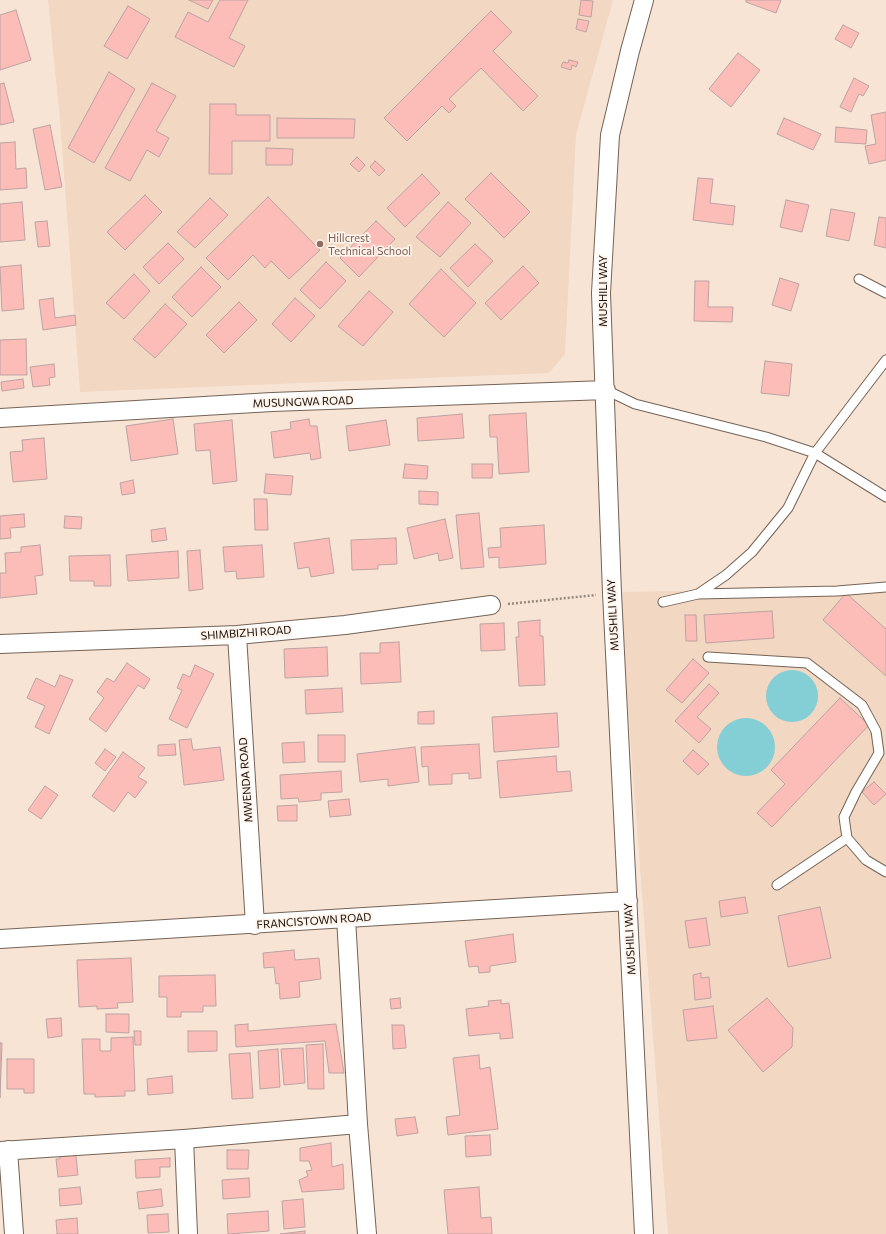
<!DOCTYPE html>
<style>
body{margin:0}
canvas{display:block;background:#f8e4d5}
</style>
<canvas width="886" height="1234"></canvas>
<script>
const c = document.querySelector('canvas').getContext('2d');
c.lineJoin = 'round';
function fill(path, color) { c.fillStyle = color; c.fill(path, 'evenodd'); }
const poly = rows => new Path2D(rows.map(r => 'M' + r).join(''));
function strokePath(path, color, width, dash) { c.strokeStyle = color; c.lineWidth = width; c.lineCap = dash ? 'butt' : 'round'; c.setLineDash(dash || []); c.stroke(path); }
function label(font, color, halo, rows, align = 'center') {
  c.font = font + ' Commissioner,sans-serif'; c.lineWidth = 3.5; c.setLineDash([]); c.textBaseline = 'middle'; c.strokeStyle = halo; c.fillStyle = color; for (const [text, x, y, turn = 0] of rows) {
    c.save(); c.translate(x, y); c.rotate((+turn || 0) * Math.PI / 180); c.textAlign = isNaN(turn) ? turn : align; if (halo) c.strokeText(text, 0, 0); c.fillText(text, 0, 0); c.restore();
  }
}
const built = poly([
 [48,0,613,0,576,135,565,354,549,373,80,392,60,120],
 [886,587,886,1234,668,1234,619,592]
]);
const water = poly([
 '766 696a26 26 0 1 1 52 0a26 26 0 1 1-52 0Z',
 '717 747a29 29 0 1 1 58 0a29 29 0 1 1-58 0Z'
]);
const building = poly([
 [189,0,213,0,208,9,189,0],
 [220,0,248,0,229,38,245,46,234,67,175,37,188,12,208,22,220,0],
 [581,0,593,1,591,17,579,15,581,0],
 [746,0,781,0,776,13,746,2,746,0],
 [128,6,150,19,127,59,104,46,128,6],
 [16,10,31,60,0,70,0,15,16,10],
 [491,11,512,32,493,51,538,96,523,111,481,68,449,99,456,106,449,113,442,106,407,141,384,118,491,11],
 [578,19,589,21,586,32,576,29,578,19],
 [843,25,859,33,851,48,835,39,843,25],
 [738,53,760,70,731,107,709,89,738,53],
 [569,60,578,62,576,67,572,65,571,70,561,67,563,62,568,63,569,60],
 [109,72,135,89,94,163,68,148,109,72],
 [854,78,869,86,863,96,859,94,851,112,840,107,854,78],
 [4,83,14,122,0,125,0,84,4,83],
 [152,83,176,96,156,131,169,138,159,157,147,150,130,181,105,168,152,83],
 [210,104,236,104,236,115,270,115,270,141,232,141,232,174,209,174,210,104],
 [886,112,886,160,869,164,865,146,876,144,871,115,886,112],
 [277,118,355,119,354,138,277,138,277,118],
 [784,118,821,134,813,150,777,134,784,118],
 [50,125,62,187,45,190,33,129,50,125],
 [836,127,867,130,866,144,835,142,836,127],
 [15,142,16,169,26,168,27,188,0,190,0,143,15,142],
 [266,148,293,149,292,165,266,165,266,148],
 [357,157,365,165,359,172,350,164,357,157],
 [375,161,385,170,379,176,370,167,375,161],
 [491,173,530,212,504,238,465,199,491,173],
 [422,174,440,193,405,227,387,208,422,174],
 [698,178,713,179,710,203,735,206,733,225,693,220,698,178],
 [145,195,162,212,125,250,107,232,145,195],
 [268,197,320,250,289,279,271,261,265,268,253,255,228,280,206,258,268,197],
 [210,198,228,215,195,248,177,232,210,198],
 [786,200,809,205,802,232,780,227,786,200],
 [22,202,25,240,0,242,0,204,22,202],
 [448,202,471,223,440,257,416,237,448,202],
 [831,209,855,213,849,241,826,236,831,209],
 [879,217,886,218,886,248,874,245,879,217],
 [47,221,50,246,38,247,35,222,47,221],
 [376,221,395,239,359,277,340,258,376,221],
 [168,243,184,259,159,284,143,267,168,243],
 [475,244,493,261,468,287,450,268,475,244],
 [326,262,346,281,320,309,300,290,326,262],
 [21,265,24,309,2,311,0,267,21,265],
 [523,266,539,283,501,320,485,303,523,266],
 [201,267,221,287,192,317,172,297,201,267],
 [441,269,476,303,444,337,409,304,441,269],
 [134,274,150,291,124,319,106,303,134,274],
 [780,278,799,284,791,311,772,305,780,278],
 [695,281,709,281,708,307,733,307,732,322,694,321,695,281],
 [369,291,393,312,363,346,338,326,369,291],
 [53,298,55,318,75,315,76,325,43,330,39,300,53,298],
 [295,298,315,316,291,342,272,324,295,298],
 [239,302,257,320,224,353,206,335,239,302],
 [165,304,187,324,155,358,133,339,165,304],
 [26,339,27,375,0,375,0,340,26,339],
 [765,361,792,364,789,396,761,393,765,361],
 [54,364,55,377,49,378,50,385,33,387,30,367,54,364],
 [23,379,24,388,2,391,1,382,23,379],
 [526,413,529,472,499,474,497,437,490,437,489,415,526,413],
 [462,414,464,438,418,441,417,418,462,414],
 [173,419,178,454,131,461,126,426,173,419],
 [309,419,310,426,317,426,321,458,311,460,310,453,274,458,271,432,291,429,290,422,309,419],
 [232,420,237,481,213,484,210,450,196,451,194,424,232,420],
 [386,420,390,445,349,451,346,426,386,420],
 [44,438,47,479,13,482,10,452,23,451,22,440,44,438],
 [405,464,428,466,427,479,403,478,405,464],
 [472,464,493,464,492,478,472,478,472,464],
 [266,474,293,476,291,495,264,493,266,474],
 [133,480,135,493,122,495,120,483,133,480],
 [419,491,438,492,438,505,419,504,419,491],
 [254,499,267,499,268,530,255,530,254,499],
 [479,513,484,567,461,569,456,515,479,513],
 [24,514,25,527,10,528,11,538,0,539,0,516,24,514],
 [65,516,82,517,81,529,64,528,65,516],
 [445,519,453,558,439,561,438,553,414,559,407,528,445,519],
 [544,525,546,564,499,568,499,557,489,558,488,548,501,547,500,528,544,525],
 [165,528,167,540,152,542,151,530,165,528],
 [329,538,334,573,311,577,309,567,298,569,294,543,329,538],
 [396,538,397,564,378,565,378,569,352,570,351,540,396,538],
 [40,545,43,575,35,576,37,594,0,598,0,573,6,573,5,553,21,552,21,547,40,545],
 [262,545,264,577,237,579,236,571,225,572,223,547,262,545],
 [200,550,203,589,189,591,187,551,200,550],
 [178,551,179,578,128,581,126,555,178,551],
 [110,555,111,586,94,586,94,581,70,581,69,556,110,555],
 [846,593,886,629,886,676,823,620,846,593],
 [772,611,774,638,706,643,704,615,772,611],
 [685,615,696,615,697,641,686,641,685,615],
 [540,620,540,636,543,636,545,685,519,686,516,637,519,637,518,622,540,620],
 [504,623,505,650,481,651,480,624,504,623],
 [399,642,401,682,361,684,360,653,380,653,380,643,399,642],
 [327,647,328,676,285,678,284,649,327,647],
 [693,659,709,673,682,703,666,690,693,659],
 [127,663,150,679,144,689,138,685,106,732,89,719,104,698,97,692,107,678,114,682,127,663],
 [195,665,214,674,187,728,169,719,182,690,177,688,183,674,190,677,195,665],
 [60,675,73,680,49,734,35,727,45,706,27,698,36,678,55,687,60,675],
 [709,684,719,693,697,717,711,729,699,743,675,721,709,684],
 [342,688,343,712,306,714,305,690,342,688],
 [840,698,869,725,772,827,757,813,785,784,771,770,840,698],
 [434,711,434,724,418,724,418,712,434,711],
 [557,713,559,747,494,752,492,717,557,713],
 [318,735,345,735,345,762,318,762,318,735],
 [191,739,193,750,220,747,224,780,184,785,179,740,191,739],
 [304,742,305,762,283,763,282,743,304,742],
 [175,744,176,755,158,756,158,745,175,744],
 [479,744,481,778,469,779,469,773,452,774,452,784,429,785,428,766,422,767,421,747,479,744],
 [415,747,419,782,388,786,388,779,360,782,357,754,415,747],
 [105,749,116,757,105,771,95,763,105,749],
 [693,750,709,764,698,775,683,761,693,750],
 [123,752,145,768,138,777,147,782,135,798,128,792,114,812,92,796,123,752],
 [556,756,557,772,570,771,572,791,500,798,497,761,556,756],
 [341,771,342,792,321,793,321,800,299,802,298,798,281,799,280,775,341,771],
 [874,782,886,794,874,805,862,792,874,782],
 [45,786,58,795,41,819,28,810,45,786],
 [349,799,351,815,330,817,328,801,349,799],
 [297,805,297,821,278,821,277,806,297,805],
 [745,897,748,913,721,917,719,901,745,897],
 [820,907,831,958,788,967,778,916,820,907],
 [706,918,710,945,689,948,685,921,706,918],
 [513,934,516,962,490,966,490,972,479,973,478,966,469,967,465,941,513,934],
 [294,950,295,960,319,958,321,979,299,982,300,997,280,999,279,983,276,984,274,967,264,968,263,953,294,950],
 [131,958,133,1002,117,1003,118,1008,97,1009,97,1006,79,1007,77,960,131,958],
 [701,973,701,978,709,977,711,998,695,1000,693,975,701,973],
 [215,975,216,1006,203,1006,203,1012,181,1012,181,1017,167,1017,167,997,159,997,159,976,215,975],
 [400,998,401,1008,391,1009,390,999,400,998],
 [767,998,793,1028,792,1047,763,1072,728,1030,767,998],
 [501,1000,501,1004,509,1003,513,1038,500,1039,500,1033,469,1036,466,1009,489,1006,488,1001,501,1000],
 [713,1006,717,1038,687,1041,683,1010,713,1006],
 [106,1014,129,1014,129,1033,106,1032,106,1014],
 [61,1018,62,1036,48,1038,46,1019,61,1018],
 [248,1024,248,1031,336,1024,344,1073,329,1073,325,1041,236,1047,235,1025,248,1024],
 [392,1025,404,1025,406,1048,393,1049,392,1025],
 [134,1031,141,1031,141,1045,135,1045,134,1031],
 [188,1031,217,1031,217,1051,188,1052,188,1031],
 [133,1037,135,1091,125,1091,125,1096,95,1097,95,1094,84,1094,82,1039,100,1039,100,1051,111,1051,111,1038,133,1037],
 [0,1043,2,1043,0,1098,0,1043],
 [323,1044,324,1089,308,1089,306,1045,323,1044],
 [303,1048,305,1083,284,1085,281,1049,303,1048],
 [278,1049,280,1087,260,1089,258,1051,278,1049],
 [250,1053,253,1098,232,1099,229,1054,250,1053],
 [479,1055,480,1069,490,1067,498,1129,448,1135,446,1117,460,1115,453,1058,479,1055],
 [7,1059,34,1059,34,1093,24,1093,24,1089,7,1089,7,1059],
 [172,1076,173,1093,148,1095,147,1079,172,1076],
 [415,1117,418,1133,397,1136,395,1119,415,1117],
 [490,1135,491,1155,466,1157,465,1136,490,1135],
 [331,1143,332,1167,343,1164,344,1189,302,1192,299,1180,308,1176,306,1171,312,1170,309,1161,300,1161,300,1148,331,1143],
 [75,1147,78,1175,58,1177,56,1159,60,1159,60,1148,75,1147],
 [227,1150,249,1150,248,1169,227,1169,227,1150],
 [170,1158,170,1167,160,1167,160,1177,136,1178,135,1160,170,1158],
 [249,1178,250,1197,223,1199,222,1180,249,1178],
 [80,1187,82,1204,60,1206,59,1189,80,1187],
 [479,1187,481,1218,491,1217,492,1234,448,1234,444,1190,479,1187],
 [161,1189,163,1206,139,1209,137,1192,161,1189],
 [303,1199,305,1227,284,1229,282,1201,303,1199],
 [268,1211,269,1231,228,1234,227,1214,268,1211],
 [168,1214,169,1232,148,1233,147,1215,168,1214],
 [77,1218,78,1234,57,1234,56,1220,77,1218],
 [305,1231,305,1234,280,1234,305,1231]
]);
const path = poly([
 [508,604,596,595]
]);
const service = poly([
 [859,279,886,293],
 [606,390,635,404,766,437,815,453,886,497],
 [698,594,837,591,886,587],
 [663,602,698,594,726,575,752,552,788,508,815,453,886,360],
 [708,657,807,663,862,705,876,731,879,753,856,792,844,817,847,838,866,860,886,872],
 [777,885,847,838]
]);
const minor = poly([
 [0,418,272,402,606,390],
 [237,635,255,925],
 [0,644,237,635,345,625,491,605],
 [346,918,358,1124,367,1234],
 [0,939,628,901],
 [184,1139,188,1234],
 [8,1150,14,1234],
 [0,1151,184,1139,358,1124],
 [644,1234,612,593,601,293,610,135,630,51,644,0]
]);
const markers = [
 [320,244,4,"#8d6e63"]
];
const educationNames = [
 ["Hillcrest",328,238],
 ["Technical School",328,251]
];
const streetNames = [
 ["MUSHILI WAY",603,291,-90],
 ["MUSUNGWA ROAD",303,402,-2],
 ["MUSHILI WAY",613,615,-93],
 ["SHIMBIZHI ROAD",246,633,-4],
 ["MWENDA ROAD",246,780,-94],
 ["FRANCISTOWN ROAD",314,921,-4],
 ["MUSHILI WAY",630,939,-93]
];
fill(built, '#f2d7c3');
fill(water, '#84cfd5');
fill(building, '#fcbdb8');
strokePath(building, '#bca3a1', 1);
strokePath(service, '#746356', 11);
strokePath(minor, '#746356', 20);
strokePath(path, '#96887d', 2.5, [2, 2]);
strokePath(service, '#fff', 9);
strokePath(minor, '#fff', 18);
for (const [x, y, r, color] of markers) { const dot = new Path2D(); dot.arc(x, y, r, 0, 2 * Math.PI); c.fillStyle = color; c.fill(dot); strokePath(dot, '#fff3ea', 1.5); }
label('11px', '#785e54', '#fff3ea', educationNames, 'left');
label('11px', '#150f0a', '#fff3ea', streetNames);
</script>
